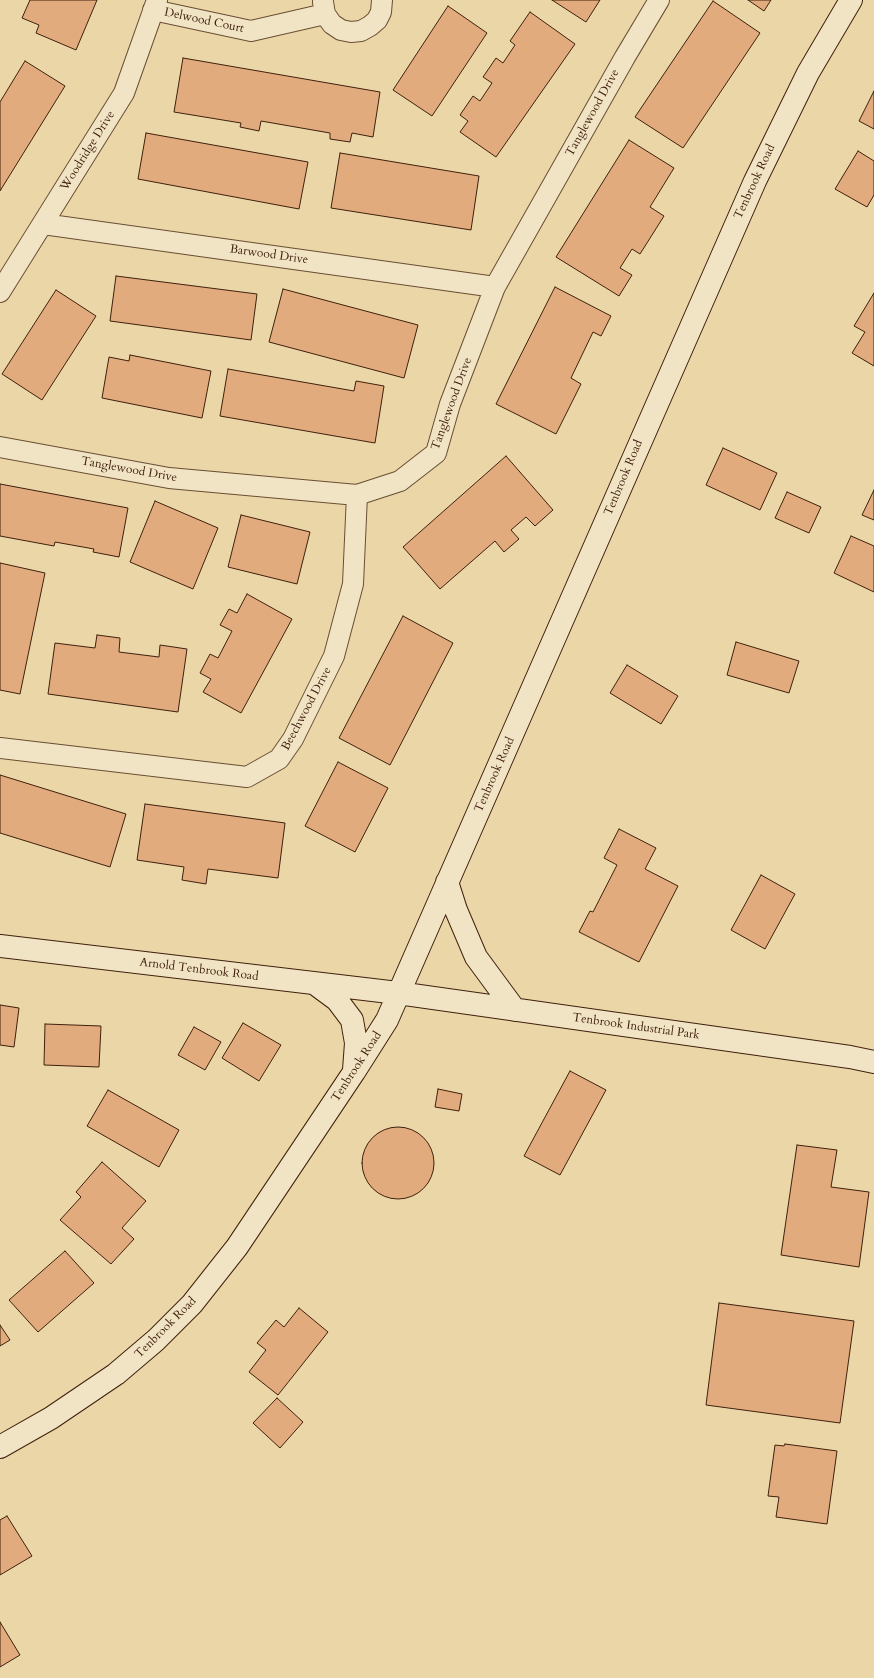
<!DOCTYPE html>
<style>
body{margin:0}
canvas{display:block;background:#ead6a6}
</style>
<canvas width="874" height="1678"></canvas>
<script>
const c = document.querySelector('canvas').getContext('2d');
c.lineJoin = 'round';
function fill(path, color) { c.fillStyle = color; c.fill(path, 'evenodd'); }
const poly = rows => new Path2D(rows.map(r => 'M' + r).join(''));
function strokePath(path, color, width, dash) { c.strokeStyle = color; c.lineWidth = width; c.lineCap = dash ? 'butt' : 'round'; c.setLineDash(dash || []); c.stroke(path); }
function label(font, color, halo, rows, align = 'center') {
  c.font = font + ' Cardo,serif'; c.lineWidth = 3; c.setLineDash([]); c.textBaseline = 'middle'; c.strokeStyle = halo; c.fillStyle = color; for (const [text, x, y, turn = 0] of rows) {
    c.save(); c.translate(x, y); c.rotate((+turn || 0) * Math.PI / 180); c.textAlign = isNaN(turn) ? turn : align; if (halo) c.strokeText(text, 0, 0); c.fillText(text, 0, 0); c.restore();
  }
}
const building = poly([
 [30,0,97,0,76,50,36,33,39,25,22,18,30,0],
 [552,0,600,0,586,22,552,0],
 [748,0,771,0,764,11,748,0],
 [713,1,760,33,683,148,635,117,713,1],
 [448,6,487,33,432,116,393,90,448,6],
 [530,12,575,44,496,157,460,132,468,121,460,115,473,96,480,101,492,83,483,77,496,58,503,63,515,45,510,41,530,12],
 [183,58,380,92,373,137,352,133,350,142,330,139,330,133,261,121,259,131,240,127,241,123,174,112,183,58],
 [25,61,65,86,0,191,0,102,25,61],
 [874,91,874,129,859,121,874,91],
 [146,133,308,162,299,209,138,179,146,133],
 [629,140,674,168,650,207,664,216,640,254,632,249,620,268,632,275,619,296,556,257,629,140],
 [858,151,874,161,874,195,867,207,835,189,858,151],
 [340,153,479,176,471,230,331,208,340,153],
 [116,276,257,294,251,340,110,321,116,276],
 [555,287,611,316,601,336,593,332,571,378,581,384,556,434,496,404,555,287],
 [283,289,418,325,404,378,269,342,283,289],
 [56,290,96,316,42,400,2,374,56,290],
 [874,293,874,366,852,353,865,332,854,326,874,293],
 [130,355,211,371,202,418,102,398,109,357,129,361,130,355],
 [228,369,354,391,356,381,384,386,375,443,220,416,228,369],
 [723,448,777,473,760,510,706,485,723,448],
 [506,456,553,510,535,526,526,517,511,530,519,539,504,552,495,541,440,589,403,547,506,456],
 [0,484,128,508,119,557,93,552,94,549,55,542,54,546,0,536,0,484],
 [874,490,874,520,862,515,874,490],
 [787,492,821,507,809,533,775,518,787,492],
 [155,501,218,528,193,589,130,562,155,501],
 [241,515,310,532,297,584,228,567,241,515],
 [851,536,874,546,874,592,834,573,851,536],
 [0,563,45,573,20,694,0,690,0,563],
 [247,594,292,619,241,713,203,692,211,679,200,673,210,654,218,658,232,631,220,625,229,609,237,613,247,594],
 [403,616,453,643,390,765,339,738,403,616],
 [97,635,120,638,119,652,159,657,160,645,187,649,178,712,48,694,55,643,95,648,97,635],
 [736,642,799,661,789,693,727,675,736,642],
 [627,665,678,696,661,724,610,693,627,665],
 [338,762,388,788,355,852,305,826,338,762],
 [0,775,126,814,110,867,0,833,0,775],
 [145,804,285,823,278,878,208,869,206,884,182,880,184,867,137,860,145,804],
 [619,829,656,848,645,869,678,886,639,962,579,932,590,911,593,912,617,865,604,858,619,829],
 [761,875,795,894,765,949,731,930,761,875],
 [0,1005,19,1008,14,1047,0,1045,0,1005],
 [243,1023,281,1045,259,1081,222,1058,243,1023],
 [45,1024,101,1026,99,1067,44,1065,45,1024],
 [194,1027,221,1042,205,1070,178,1055,194,1027],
 [570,1071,606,1090,560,1175,524,1156,570,1071],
 [438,1089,462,1094,459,1111,435,1107,438,1089],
 [108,1090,179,1130,159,1167,87,1126,108,1090],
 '362 1163a36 36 0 1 1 72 0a36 36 0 1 1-72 0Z',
 [797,1145,837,1150,831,1187,869,1192,859,1267,781,1255,797,1145],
 [102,1162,146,1201,122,1228,134,1239,111,1264,60,1220,81,1197,76,1192,102,1162],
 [65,1251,94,1283,38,1332,9,1300,65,1251],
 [719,1303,854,1321,840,1423,706,1405,719,1303],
 [299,1308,328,1332,278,1395,249,1372,266,1350,257,1343,276,1320,284,1327,299,1308],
 [0,1325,10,1340,0,1346,0,1325],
 [277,1398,303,1422,280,1448,253,1423,277,1398],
 [785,1444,837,1451,827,1524,776,1517,779,1497,768,1496,775,1445,784,1446,785,1444],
 [7,1516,32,1556,0,1575,0,1520,7,1516],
 [0,1622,20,1655,0,1667,0,1622]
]);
const street = poly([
 [323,2,325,14,332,24,341,30,351,32,361,31,370,26,377,20,381,12,382,0],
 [153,10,251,31,325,14],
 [43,224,495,287],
 [0,292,124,93,157,0],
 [0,447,169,478,357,495,400,481,436,453,450,404,495,287,625,57,659,0],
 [0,748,247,777,279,759,293,739,334,656,353,584,357,495]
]);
const secondary = poly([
 [447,882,456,910,476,957,515,1010],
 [0,946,398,993,850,1057,874,1062],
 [314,983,337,1000,352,1020,356,1043,354,1070],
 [0,1447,51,1418,116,1374,156,1340,192,1304,237,1247,354,1072,387,1020,755,181,808,73,851,0]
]);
const streetNames = [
 ["Delwood Court",204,21,12],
 ["Tanglewood Drive",593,113,-61],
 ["Woodridge Drive",88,151,-58],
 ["Tenbrook Road",755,182,-65],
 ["Barwood Drive",269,255,8],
 ["Tanglewood Drive",452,404,-70],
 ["Tanglewood Drive",129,470,10],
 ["Tenbrook Road",624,478,-67],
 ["Beechwood Drive",307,709,-62],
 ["Tenbrook Road",495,775,-66],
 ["Arnold Tenbrook Road",199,970,7],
 ["Tenbrook Industrial Park",636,1027,8],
 ["Tenbrook Road",357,1067,-57],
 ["Tenbrook Road",166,1328,-45]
];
fill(building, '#e1ab7d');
strokePath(building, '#40200d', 1);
strokePath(street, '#6a4e33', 22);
strokePath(secondary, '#40200d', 24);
strokePath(street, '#f1e4c5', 20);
strokePath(secondary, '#f1e4c5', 22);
label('12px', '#40200d', '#f1e4c5', streetNames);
</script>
